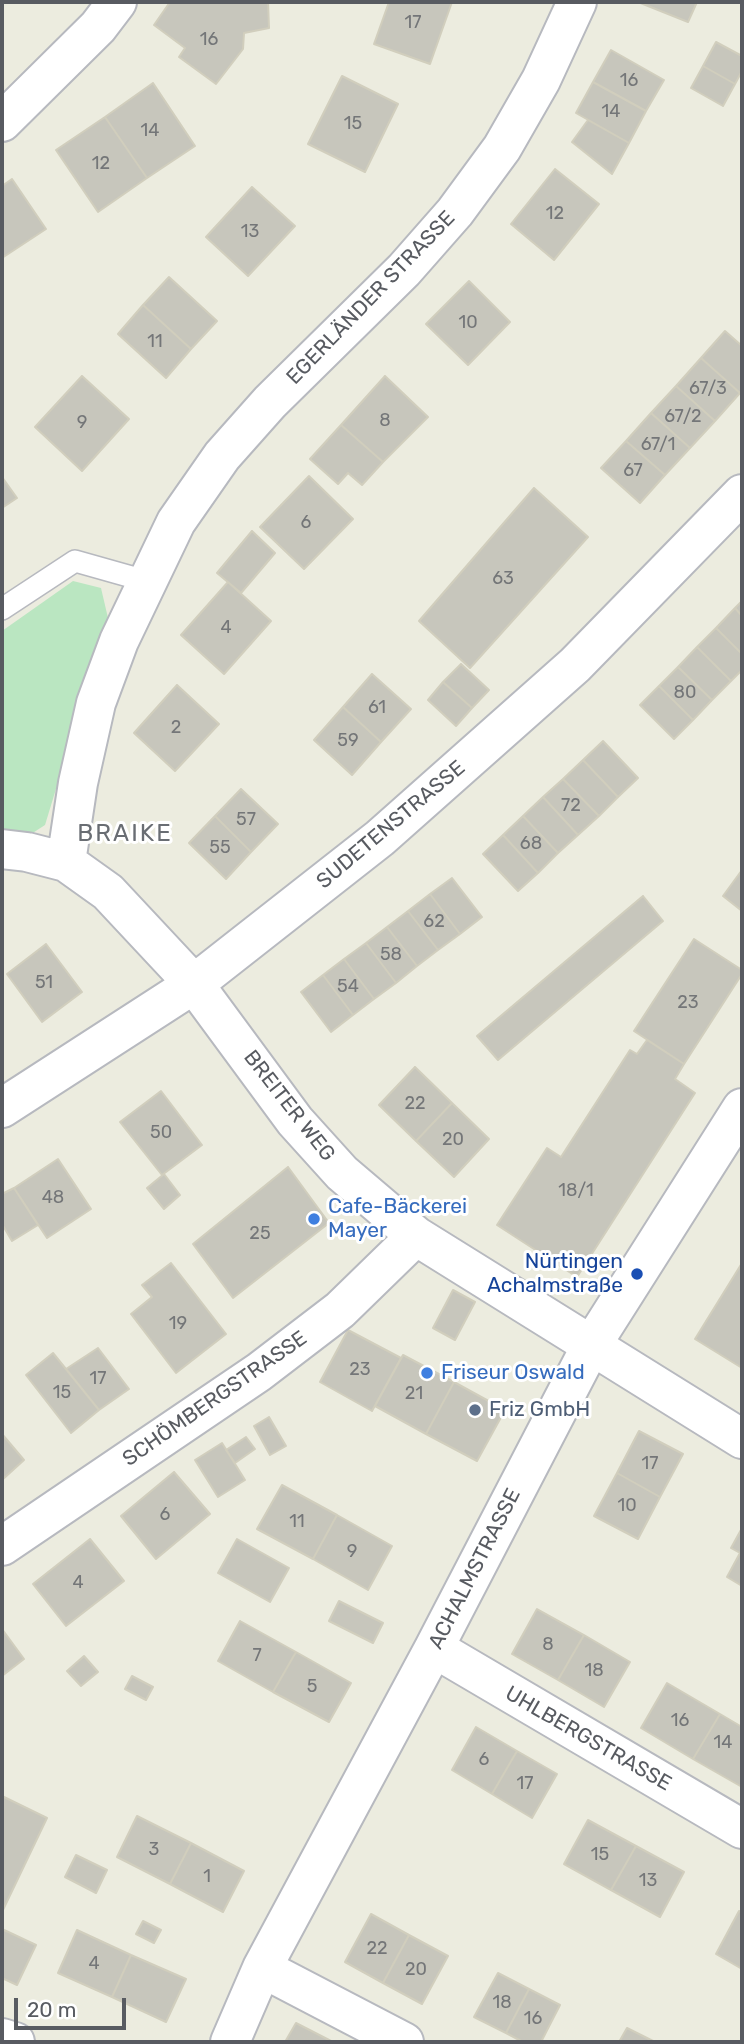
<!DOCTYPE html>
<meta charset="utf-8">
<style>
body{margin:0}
#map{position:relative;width:744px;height:2044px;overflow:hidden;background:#ececdf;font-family:Rubik,sans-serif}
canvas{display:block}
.frame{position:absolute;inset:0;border:4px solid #585b61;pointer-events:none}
.scale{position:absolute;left:14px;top:1998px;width:112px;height:32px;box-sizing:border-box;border:4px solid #585b61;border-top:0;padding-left:9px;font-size:21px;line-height:24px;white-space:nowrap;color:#585b61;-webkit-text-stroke:5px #fff;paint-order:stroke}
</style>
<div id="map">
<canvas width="744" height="2044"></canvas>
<div class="frame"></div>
<div class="scale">20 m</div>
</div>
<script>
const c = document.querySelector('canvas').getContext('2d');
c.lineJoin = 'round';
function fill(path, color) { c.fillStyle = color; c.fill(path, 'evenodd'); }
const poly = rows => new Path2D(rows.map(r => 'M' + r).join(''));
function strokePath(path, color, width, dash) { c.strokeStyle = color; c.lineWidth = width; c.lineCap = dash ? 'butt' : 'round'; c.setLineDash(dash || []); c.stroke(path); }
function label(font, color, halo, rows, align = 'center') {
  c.font = font + ' Rubik,sans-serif'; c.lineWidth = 6; c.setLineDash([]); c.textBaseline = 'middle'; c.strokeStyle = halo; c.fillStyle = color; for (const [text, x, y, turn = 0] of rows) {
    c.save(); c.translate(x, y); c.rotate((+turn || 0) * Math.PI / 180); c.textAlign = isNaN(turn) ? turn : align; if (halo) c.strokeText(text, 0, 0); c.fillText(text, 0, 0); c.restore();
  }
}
const green = poly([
 [73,581,101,588,108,618,45,825,28,836,2,833,2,631]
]);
const building = poly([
 [170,2,268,2,269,28,244,33,243,49,216,84,179,57,185,48,154,25,170,2],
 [389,2,452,2,430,64,374,44,389,2],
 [638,2,697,2,688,22,638,2],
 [716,42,742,56,742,71,735,84,703,66,716,42],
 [611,50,664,80,646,111,593,82,611,50],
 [703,66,735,84,723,106,691,88,703,66],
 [342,76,398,104,365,172,308,144,342,76],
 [593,82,646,111,629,143,576,113,593,82],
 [153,83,195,146,147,178,105,117,153,83],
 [105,117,147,178,98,212,56,150,105,117],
 [588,120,629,143,612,174,572,142,588,120],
 [555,169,599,204,554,260,511,224,555,169],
 [12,179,46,229,2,258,2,186,12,179],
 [252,187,295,226,248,276,206,237,252,187],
 [169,277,217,321,191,349,143,305,169,277],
 [469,281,510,322,468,365,426,324,469,281],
 [143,305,191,349,166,378,118,334,143,305],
 [725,331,742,346,742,390,740,393,701,358,725,331],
 [701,358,740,393,715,421,676,386,701,358],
 [82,376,129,419,82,471,35,427,82,376],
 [385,376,428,417,383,462,341,425,385,376],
 [676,386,715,421,690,448,651,413,676,386],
 [651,413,690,448,665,475,626,441,651,413],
 [341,425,383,462,362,485,348,473,338,484,310,459,341,425],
 [626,441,665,475,640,503,601,468,626,441],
 [309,476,353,519,304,569,260,527,309,476],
 [2,477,17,498,2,508,2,477],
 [534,488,588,537,470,668,419,621,534,488],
 [252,531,275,553,241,593,217,573,252,531],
 [228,582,271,621,224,674,181,635,228,582],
 [742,601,742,616,735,608,742,601],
 [735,608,742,616,742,654,716,628,735,608],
 [716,628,742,654,742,670,731,681,697,647,716,628],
 [697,647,731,681,712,700,678,667,697,647],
 [461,664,489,690,472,708,443,682,461,664],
 [678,667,712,700,693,720,659,686,678,667],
 [372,674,411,709,381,742,343,707,372,674],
 [443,682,472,708,456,726,428,700,443,682],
 [177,685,219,724,175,771,134,733,177,685],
 [659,686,693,720,674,739,640,705,659,686],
 [343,707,381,742,352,775,314,740,343,707],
 [603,741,638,778,618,797,583,760,603,741],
 [583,760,618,797,599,816,563,779,583,760],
 [563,779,599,816,578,835,543,797,563,779],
 [241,789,278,824,251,852,215,816,241,789],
 [543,797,578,835,558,853,523,816,543,797],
 [215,816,251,852,226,879,189,843,215,816],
 [523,816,558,853,538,873,503,835,523,816],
 [503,835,538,873,518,891,483,854,503,835],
 [742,870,742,911,723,896,742,870],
 [452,878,482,917,460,934,430,894,452,878],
 [430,894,460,934,438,950,408,911,430,894],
 [643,896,663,921,498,1060,477,1036,643,896],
 [408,911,438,950,417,966,387,927,408,911],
 [387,927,417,966,396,983,366,943,387,927],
 [694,939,742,970,742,974,684,1064,634,1031,694,939],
 [366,943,396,983,374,999,344,959,366,943],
 [46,944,82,992,42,1022,7,974,46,944],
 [344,959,374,999,353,1015,323,975,344,959],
 [323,975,353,1015,331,1032,301,992,323,975],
 [647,1040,684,1064,675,1079,695,1093,577,1277,497,1225,547,1148,561,1157,630,1050,637,1054,647,1040],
 [415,1067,452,1103,416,1141,379,1105,415,1067],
 [161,1091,202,1145,162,1175,120,1122,161,1091],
 [452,1103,489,1139,454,1177,416,1141,452,1103],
 [58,1159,91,1209,47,1238,14,1188,58,1159],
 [288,1167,329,1223,233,1298,193,1244,288,1167],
 [164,1174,180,1195,164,1209,147,1188,164,1174],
 [14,1188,38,1225,12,1241,2,1224,2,1194,14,1188],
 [171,1263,226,1334,176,1373,131,1314,152,1297,142,1285,171,1263],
 [742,1263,742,1368,695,1339,742,1263],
 [453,1290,475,1302,455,1340,433,1328,453,1290],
 [348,1330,401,1358,372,1411,320,1382,348,1330],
 [98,1348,129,1389,99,1410,66,1369,98,1348],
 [53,1353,99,1410,71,1433,26,1375,53,1353],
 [403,1355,454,1382,426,1434,375,1406,403,1355],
 [454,1382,505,1410,477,1461,426,1434,454,1382],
 [269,1417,286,1446,270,1455,254,1426,269,1417],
 [639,1431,683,1454,660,1497,617,1473,639,1431],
 [2,1434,24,1460,2,1480,2,1434],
 [246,1437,255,1449,235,1463,226,1450,246,1437],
 [222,1443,245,1480,218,1497,195,1460,222,1443],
 [174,1472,210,1514,156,1559,121,1516,174,1472],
 [617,1473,660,1497,638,1539,594,1516,617,1473],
 [282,1485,337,1515,313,1559,257,1529,282,1485],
 [337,1515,392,1546,368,1590,313,1559,337,1515],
 [742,1528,742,1586,727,1577,740,1553,731,1548,742,1528],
 [90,1539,124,1581,66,1626,33,1584,90,1539],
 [237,1539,289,1568,270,1602,218,1573,237,1539],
 [339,1601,383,1623,373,1643,329,1621,339,1601],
 [537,1609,584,1635,558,1680,512,1654,537,1609],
 [240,1621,296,1652,273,1692,218,1661,240,1621],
 [2,1629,24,1659,2,1676,2,1629],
 [584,1635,630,1662,604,1707,558,1680,584,1635],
 [296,1652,351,1683,329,1722,273,1692,296,1652],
 [84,1656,98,1672,81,1686,67,1671,84,1656],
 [132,1676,153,1687,146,1700,125,1689,132,1676],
 [667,1683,720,1714,693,1759,641,1728,667,1683],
 [720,1714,742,1727,742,1787,693,1759,720,1714],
 [476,1727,517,1751,492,1794,452,1770,476,1727],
 [517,1751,557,1774,532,1818,492,1794,517,1751],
 [2,1796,47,1818,2,1912,2,1796],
 [137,1816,191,1843,170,1884,117,1857,137,1816],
 [588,1820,636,1846,611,1890,564,1864,588,1820],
 [191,1843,244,1871,223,1912,170,1884,191,1843],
 [636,1846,684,1872,660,1917,611,1890,636,1846],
 [76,1855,107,1870,96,1893,65,1877,76,1855],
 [739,1911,742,1912,742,1969,716,1954,739,1911],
 [371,1914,409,1935,383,1983,345,1962,371,1914],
 [143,1921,161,1930,154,1943,136,1934,143,1921],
 [2,1929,36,1945,17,1985,2,1978,2,1929],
 [77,1930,131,1955,112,1997,58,1973,77,1930],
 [409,1935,448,1956,422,2004,383,1983,409,1935],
 [131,1955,186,1979,166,2022,112,1997,131,1955],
 [498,1973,529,1989,506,2033,474,2017,498,1973],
 [529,1989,560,2005,541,2042,523,2042,506,2033,529,1989],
 [296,2023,333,2042,285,2042,296,2023],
 [627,2028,655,2042,619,2042,627,2028]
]);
const lane = poly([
 [2,609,75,561,146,581]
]);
const street = poly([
 [2,122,98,27,117,2],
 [2,849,27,852,66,862,108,892,194,984,295,1121,342,1173,416,1236,742,1439],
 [66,862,78,783,96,703,119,641,176,522,222,456,270,402,404,270,455,212,502,148,541,80,577,2],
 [2,1108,194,984,380,838,575,665,742,494],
 [2,1546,259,1372,340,1310,416,1236],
 [434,1648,742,1829],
 [262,1968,404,2042],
 [2,2038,15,2042],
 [230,2042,262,1968,434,1648,591,1346,742,1108]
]);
const markers = [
 [314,1219,7,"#3f7fe0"],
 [637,1274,7,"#1a4fb4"],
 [427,1373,7,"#3f7fe0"],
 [475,1410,7,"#5c6f8a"]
];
const numberNames = [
 ["17",413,23],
 ["16",209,40],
 ["16",629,81],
 ["14",611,112],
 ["15",353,124],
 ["14",150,131],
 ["12",101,164],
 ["12",555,214],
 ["13",250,232],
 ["10",468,323],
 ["11",155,342],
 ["67/3",708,389],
 ["67/2",683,417],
 ["8",385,421],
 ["9",82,423],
 ["67/1",658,445],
 ["67",633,471],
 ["6",306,523],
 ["63",503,579],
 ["4",226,628],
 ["80",685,693],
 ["61",377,708],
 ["2",176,728],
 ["59",348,741],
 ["72",571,806],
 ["57",246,820],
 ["68",531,844],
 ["55",220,848],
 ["62",434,922],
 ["58",391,955],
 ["51",44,983],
 ["54",348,987],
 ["23",688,1003],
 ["22",415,1104],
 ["50",161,1133],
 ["20",453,1140],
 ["18/1",576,1191],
 ["48",53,1198],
 ["25",260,1234],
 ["19",178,1324],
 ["23",360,1370],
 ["17",98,1379],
 ["15",62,1393],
 ["21",414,1394],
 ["17",650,1464],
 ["10",627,1506],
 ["6",165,1515],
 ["11",297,1522],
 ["9",352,1552],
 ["4",78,1583],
 ["8",548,1645],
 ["7",257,1656],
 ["18",594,1671],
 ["5",312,1687],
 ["16",680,1721],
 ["14",723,1743],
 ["6",484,1760],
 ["17",525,1784],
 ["3",154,1850],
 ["15",600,1855],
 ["1",207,1877],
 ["13",648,1881],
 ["22",377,1949],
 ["4",94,1964],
 ["20",416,1970],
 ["18",502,2003],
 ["16",533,2019]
];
const streetNames = [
 ["EGERLÄNDER STRASSE",371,298,-46],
 ["SUDETENSTRASSE",391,825,-40],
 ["BREITER WEG",289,1106,52],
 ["SCHÖMBERGSTRASSE",215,1399,-35],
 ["ACHALMSTRASSE",475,1569,-63],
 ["UHLBERGSTRASSE",588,1739,30]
];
const shopNames = [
 ["Cafe-Bäckerei",328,1207],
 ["Mayer",328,1231],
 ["Friseur Oswald",441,1373]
];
const transitNames = [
 ["Nürtingen",623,1262],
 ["Achalmstraße",623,1286]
];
const serviceNames = [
 ["Friz GmbH",489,1410]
];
const quarterNames = [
 ["BRAIKE",125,834]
];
fill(green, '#bae6c1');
fill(building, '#c7c6bc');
strokePath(building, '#d1cebd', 2);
strokePath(lane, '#b7b9bf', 24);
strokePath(street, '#b7b9bf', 42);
strokePath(lane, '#fff', 21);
strokePath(street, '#fff', 38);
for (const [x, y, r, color] of markers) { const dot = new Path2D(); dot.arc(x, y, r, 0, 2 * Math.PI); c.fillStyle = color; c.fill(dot); strokePath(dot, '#fff', 2.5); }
label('18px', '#747678', null, numberNames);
label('21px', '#585b61', '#fff', streetNames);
label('21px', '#366cbe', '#fff', shopNames, 'left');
label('21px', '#164399', '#fff', transitNames, 'right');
label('21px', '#4e5e75', '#fff', serviceNames, 'left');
c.letterSpacing = '2px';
label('24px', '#696d73', '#fff', quarterNames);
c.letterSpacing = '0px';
</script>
